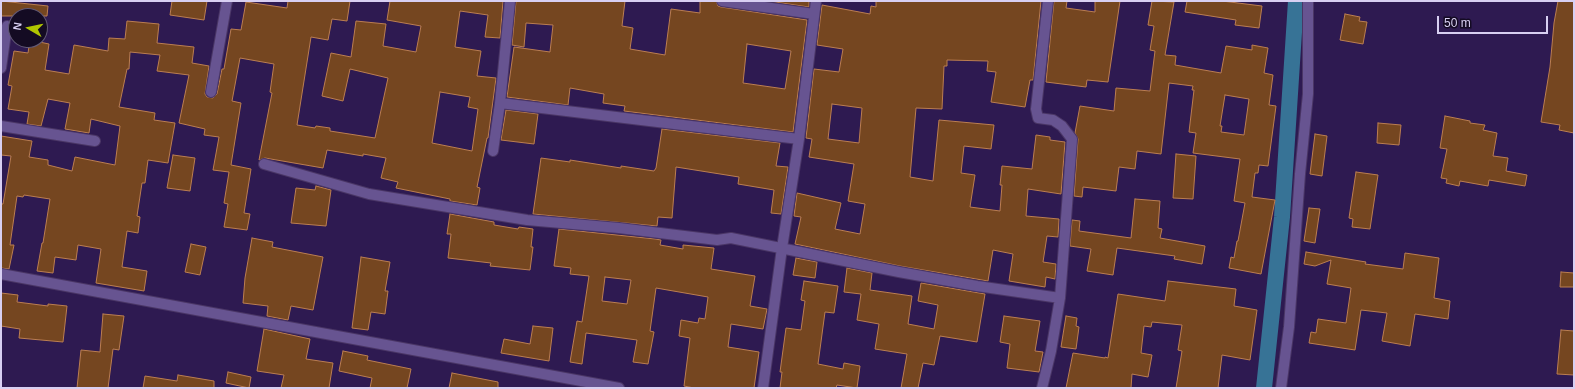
<!DOCTYPE html>
<style>
body{margin:0}
#map{position:relative;width:1575px;height:389px;overflow:hidden;background:#2e1a51;font-family:Arial,sans-serif}
canvas{display:block}
.frame{position:absolute;inset:0;border:2px solid #d8cff2;pointer-events:none}
.north{position:absolute;left:8px;top:8px;width:40px;height:40px;box-sizing:border-box;background:#140b23;border:1px solid #625976;border-radius:50%;rotate:279deg;font-size:11px;font-weight:700;line-height:16px;text-align:center;color:#d8cff2}
.north::after{content:'';display:block;margin:auto;width:14px;height:18px;background:#b0c500;clip-path:polygon(50% 0,100% 100%,50% 72%,0 100%)}
.scale{position:absolute;left:1437px;top:16px;width:111px;height:18px;box-sizing:border-box;border:2px solid #d8cff2;border-top:0;padding-left:5px;font-size:12px;line-height:14px;white-space:nowrap;color:#d8cff2;-webkit-text-stroke:3px #140b23;paint-order:stroke}
</style>
<div id="map">
<canvas width="1575" height="389"></canvas>
<div class="frame"></div>
<div class="north">N</div>
<div class="scale">50 m</div>
</div>
<script>
const c = document.querySelector('canvas').getContext('2d');
c.lineJoin = 'round';
const poly = rows => new Path2D(rows.map(r => 'M' + r).join(''));
function strokePath(path, color, width, dash) { c.strokeStyle = color; c.lineWidth = width; c.lineCap = dash ? 'butt' : 'round'; c.setLineDash(dash || []); c.stroke(path); }
function fill(path, color) { c.fillStyle = color; c.fill(path, 'evenodd'); }
const canal = poly([
 [1264,388,1282,217,1296,1]
]);
const building = poly([
 [1,1,48,6,47,16,1,16,1,1],
 [172,1,207,1,204,20,170,15,172,1],
 [288,1,350,1,347,21,332,19,328,40,311,37,297,125,315,128,316,126,330,128,330,131,375,138,388,78,350,69,343,101,322,96,331,53,351,57,356,21,386,24,383,46,416,52,421,26,387,20,390,1,503,1,500,38,485,37,488,15,460,11,455,47,481,51,477,76,496,78,488,138,487,138,477,187,480,188,477,205,450,201,450,199,396,188,398,182,381,178,386,158,363,154,363,156,327,150,323,168,265,158,259,160,272,93,270,92,274,64,240,58,232,101,241,103,231,165,251,169,244,213,250,214,247,230,224,227,228,204,224,203,229,172,213,170,219,137,204,135,205,129,179,123,189,75,157,71,160,55,130,52,129,69,127,69,119,107,155,113,154,120,175,123,168,163,148,160,145,183,142,183,137,216,140,217,138,233,127,231,122,267,147,271,144,291,96,283,101,249,78,245,76,260,55,257,53,273,37,271,42,243,43,243,50,199,24,195,23,197,17,196,10,245,14,245,9,269,1,268,1,204,3,204,11,156,1,155,1,136,32,141,29,157,48,160,48,165,72,171,75,157,115,165,120,126,91,119,89,133,65,129,70,103,48,99,41,126,27,124,29,112,8,109,12,86,8,85,14,51,28,53,30,40,49,44,45,70,69,74,74,45,108,51,109,38,125,39,127,21,159,24,157,43,194,47,192,63,209,66,205,94,207,97,213,98,217,94,222,69,224,69,231,29,241,30,246,2,287,8,288,1],
 [440,92,470,97,468,107,478,109,472,151,432,143,440,92],
 [516,1,625,1,622,26,633,28,630,49,665,55,671,9,700,13,700,1,716,1,718,6,721,7,807,20,793,132,624,111,625,106,603,103,604,94,570,88,568,105,507,97,514,47,550,52,553,25,526,23,524,47,512,45,516,1],
 [747,44,791,51,785,89,743,83,747,44],
 [768,1,809,1,809,7,768,1],
 [876,1,1041,1,1033,80,1030,80,1025,107,991,102,996,72,987,71,988,61,947,60,947,66,944,66,942,109,916,108,910,177,933,181,939,120,994,125,991,149,964,146,961,173,975,175,970,207,1000,211,1002,185,1000,185,1002,166,1032,169,1036,135,1050,137,1050,140,1065,142,1061,194,1028,189,1026,216,1059,219,1058,237,1047,236,1043,262,1056,264,1055,279,1046,277,1045,287,1009,281,1013,254,993,250,988,281,900,266,795,244,801,217,794,216,797,193,841,203,835,229,860,234,865,204,848,201,854,164,809,157,812,139,806,138,814,69,839,72,843,49,817,45,822,5,870,14,871,6,876,7,876,1],
 [832,104,862,108,859,143,828,139,832,104],
 [1054,1,1067,1,1066,8,1095,12,1095,1,1120,1,1108,82,1087,80,1086,87,1046,82,1054,1],
 [1152,1,1174,2,1165,55,1176,56,1175,65,1221,73,1226,46,1252,50,1252,45,1268,48,1264,73,1273,75,1269,105,1276,106,1268,166,1259,165,1258,173,1255,173,1252,197,1275,200,1261,274,1229,268,1231,257,1234,258,1237,241,1238,241,1245,203,1234,201,1240,159,1193,153,1196,133,1189,132,1194,90,1192,90,1193,86,1169,83,1161,154,1137,151,1135,169,1119,167,1116,191,1083,187,1082,197,1074,196,1078,139,1075,133,1080,106,1114,111,1116,88,1150,91,1155,51,1150,50,1154,26,1148,25,1152,1],
 [1225,95,1249,99,1244,135,1221,132,1222,126,1220,126,1225,95],
 [1187,1,1222,1,1262,6,1259,28,1235,25,1236,20,1185,12,1187,1],
 [1558,1,1574,1,1574,133,1559,130,1560,125,1541,122,1550,67,1554,23,1558,1],
 [1345,14,1360,17,1359,21,1367,22,1363,44,1340,40,1345,14],
 [506,110,538,114,534,144,501,140,506,110],
 [1445,116,1470,121,1470,123,1485,125,1483,130,1497,133,1493,156,1508,158,1506,171,1527,175,1525,186,1489,180,1488,186,1460,181,1459,186,1446,183,1447,179,1441,178,1447,149,1440,148,1445,116],
 [1378,123,1401,125,1399,145,1377,143,1378,123],
 [662,129,780,143,776,166,788,167,781,214,771,213,774,190,738,184,739,177,676,167,672,218,658,217,657,226,533,214,541,158,570,162,570,160,621,168,621,166,654,171,656,168,662,129],
 [1315,134,1327,136,1322,176,1310,174,1315,134],
 [1176,154,1196,156,1193,199,1173,198,1176,154],
 [173,155,195,158,190,191,167,188,173,155],
 [1356,172,1378,175,1370,229,1352,227,1353,219,1349,218,1356,172],
 [316,186,331,190,326,226,291,223,296,188,315,190,316,186],
 [1135,199,1160,201,1158,228,1162,229,1160,238,1205,246,1202,264,1174,259,1175,256,1117,248,1113,275,1087,271,1091,249,1070,246,1072,220,1080,221,1079,231,1131,238,1135,199],
 [1309,208,1320,209,1315,243,1304,241,1309,208],
 [450,214,494,222,494,225,518,229,519,227,533,229,531,247,533,247,530,270,490,266,491,263,448,258,451,234,447,234,450,214],
 [559,229,655,239,661,240,660,245,683,249,683,245,714,248,711,269,755,276,750,306,767,309,763,329,731,324,728,347,759,352,754,388,694,388,684,386,690,338,679,336,681,320,698,323,699,318,705,319,708,297,656,288,650,331,654,332,648,364,633,362,637,340,586,333,582,364,570,362,577,321,582,322,589,276,570,274,571,268,554,266,559,229],
 [605,277,631,280,627,304,602,301,605,277],
 [252,238,273,242,272,247,323,257,313,310,291,306,288,320,267,316,268,306,243,303,245,278,252,238],
 [191,244,206,247,200,275,185,272,191,244],
 [1306,252,1366,262,1365,264,1403,269,1405,253,1439,258,1434,298,1450,301,1448,319,1415,314,1410,346,1382,341,1387,313,1361,310,1355,350,1309,343,1311,332,1316,333,1318,319,1346,323,1351,288,1327,284,1331,260,1315,266,1304,264,1306,252],
 [361,257,390,262,385,291,388,291,385,314,371,312,368,330,352,328,361,257],
 [796,258,817,262,815,278,793,275,796,258],
 [847,268,872,273,870,290,912,296,908,324,934,329,938,305,918,301,921,283,985,294,977,342,940,336,934,365,923,363,918,388,901,388,907,354,875,349,879,324,857,320,861,294,844,292,847,268],
 [1561,272,1574,273,1574,287,1560,287,1561,272],
 [804,281,838,286,834,313,825,312,818,364,843,369,844,363,860,366,857,388,837,385,836,388,780,388,782,372,780,372,786,328,801,330,805,301,801,300,804,281],
 [1168,281,1236,289,1234,306,1257,310,1250,360,1222,355,1218,388,1176,388,1182,351,1178,350,1182,325,1152,322,1151,327,1144,326,1141,353,1152,355,1148,377,1132,374,1131,388,1066,388,1073,353,1105,358,1105,357,1108,358,1118,294,1165,301,1168,281],
 [1,293,18,295,17,302,48,306,48,304,67,306,63,342,19,338,20,329,1,326,1,293],
 [103,314,124,316,119,350,113,349,108,388,77,388,81,350,100,352,103,314],
 [1004,316,1040,321,1035,351,1043,352,1039,372,1007,368,1010,344,1000,342,1004,316],
 [1066,316,1077,318,1076,326,1079,327,1076,349,1061,347,1066,316],
 [533,326,553,328,549,361,501,353,504,339,530,344,533,326],
 [264,329,310,339,306,359,333,363,329,388,281,388,284,375,257,371,264,329],
 [1561,330,1574,331,1574,375,1557,374,1561,330],
 [343,351,368,356,367,360,411,369,407,388,370,388,372,378,339,371,343,351],
 [228,372,251,377,249,388,226,383,228,372],
 [452,373,498,382,498,388,449,388,452,373],
 [178,375,214,381,214,388,143,388,145,376,177,381,178,375]
]);
const minor = poly([
 [722,1,814,14],
 [1,68,7,26],
 [211,92,227,1],
 [500,103,799,139],
 [1,126,95,141],
 [493,151,500,103,510,1],
 [264,164,369,194,527,220,619,228,717,240,731,238,899,272,977,286,1060,298],
 [1,274,619,388],
 [763,388,782,248,799,139,816,1],
 [1042,388,1051,351,1060,298,1072,139,1062,126,1053,120,1038,118,1036,109,1048,1],
 [1281,388,1289,327,1300,174,1308,94,1308,1]
]);
strokePath(canal, '#377396', 16);
fill(building, '#754620');
strokePath(building, '#bb7e51', 1);
strokePath(minor, '#4a3666', 12);
strokePath(minor, '#675491', 10);
</script>
